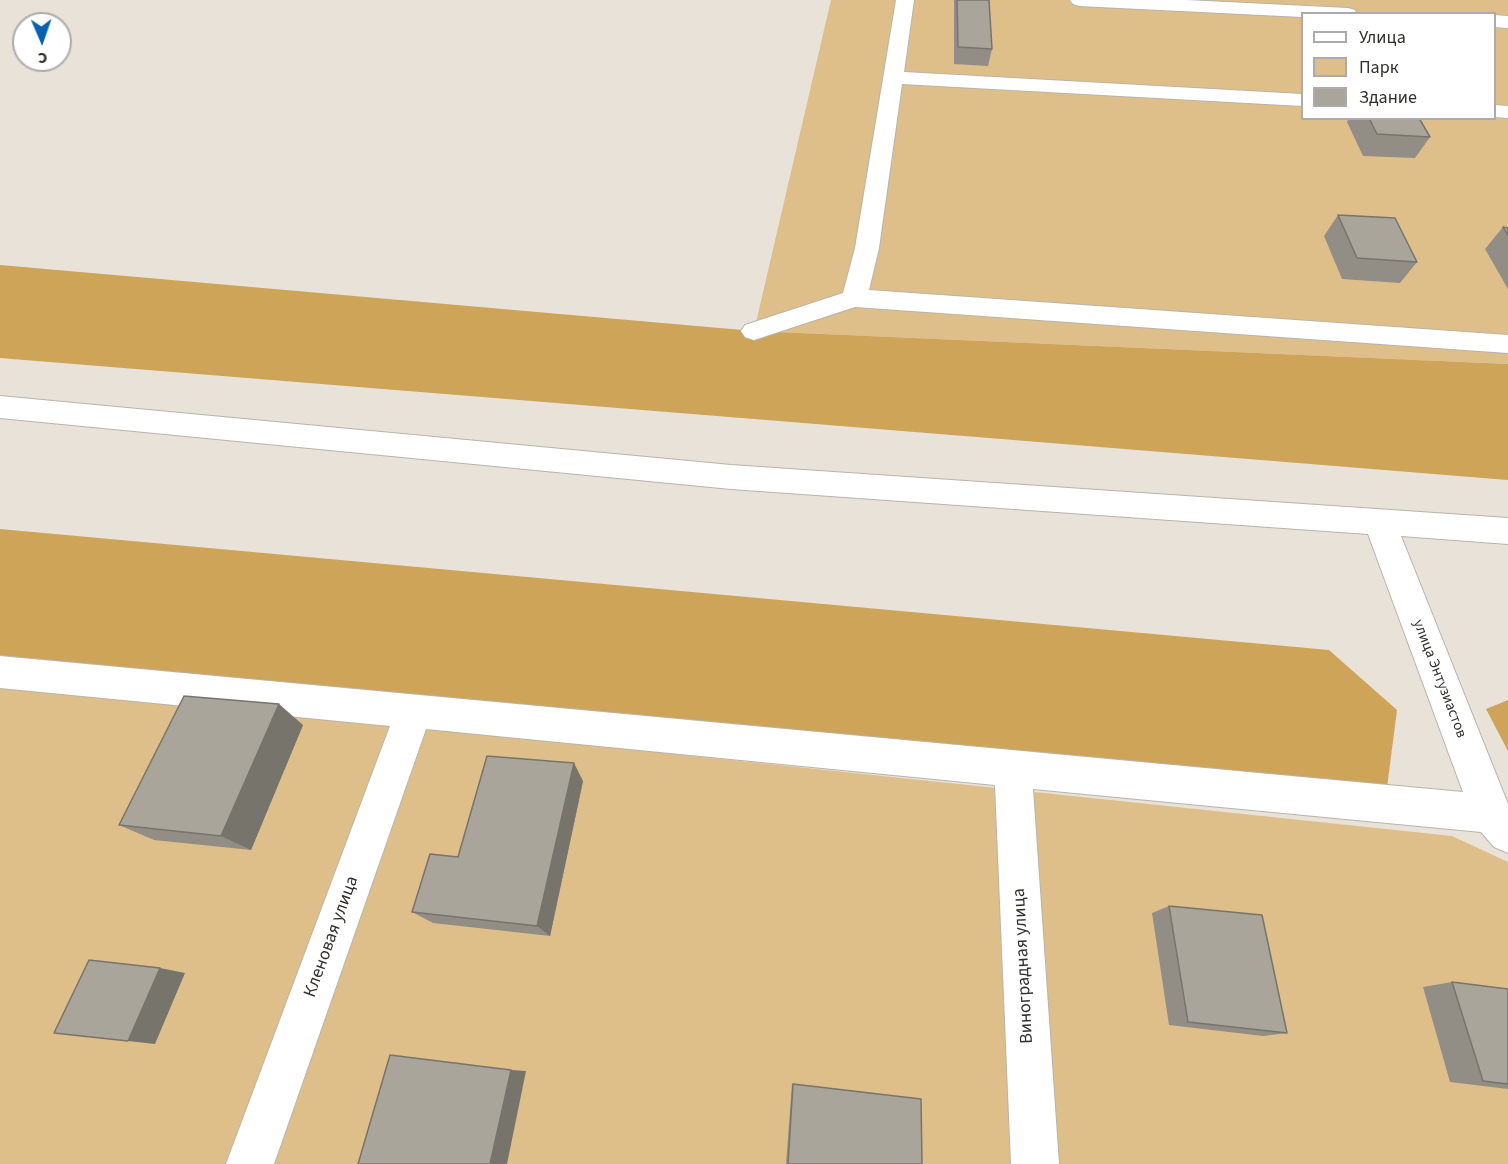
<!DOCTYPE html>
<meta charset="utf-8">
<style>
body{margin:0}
#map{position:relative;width:1508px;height:1164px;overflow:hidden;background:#e8e2d8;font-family:"Source Sans 3",sans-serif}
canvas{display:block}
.legend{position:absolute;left:1301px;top:12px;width:195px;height:108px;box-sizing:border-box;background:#fff;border:2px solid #adabaa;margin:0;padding:8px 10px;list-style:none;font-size:18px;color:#312e2b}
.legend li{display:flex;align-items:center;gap:12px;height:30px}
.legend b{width:30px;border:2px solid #adabaa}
.north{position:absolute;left:12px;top:12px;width:60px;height:60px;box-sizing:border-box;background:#fff;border:2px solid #adabaa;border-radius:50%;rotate:178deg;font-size:16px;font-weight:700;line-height:24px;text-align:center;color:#312e2b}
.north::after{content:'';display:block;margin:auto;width:21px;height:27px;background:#0363b0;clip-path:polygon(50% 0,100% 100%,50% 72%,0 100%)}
</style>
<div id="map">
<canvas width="1508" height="1164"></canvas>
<ul class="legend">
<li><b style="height:8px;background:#fff"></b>Улица</li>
<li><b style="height:16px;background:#debf89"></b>Парк</li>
<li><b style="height:16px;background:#aaa59b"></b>Здание</li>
</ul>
<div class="north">С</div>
</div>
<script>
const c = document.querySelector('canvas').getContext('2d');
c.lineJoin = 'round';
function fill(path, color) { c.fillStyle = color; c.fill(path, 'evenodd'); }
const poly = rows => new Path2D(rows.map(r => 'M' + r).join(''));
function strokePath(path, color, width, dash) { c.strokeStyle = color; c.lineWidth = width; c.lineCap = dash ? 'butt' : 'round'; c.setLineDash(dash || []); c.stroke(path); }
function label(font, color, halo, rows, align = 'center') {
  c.font = font + ' "Source Sans 3",sans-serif'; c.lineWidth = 4.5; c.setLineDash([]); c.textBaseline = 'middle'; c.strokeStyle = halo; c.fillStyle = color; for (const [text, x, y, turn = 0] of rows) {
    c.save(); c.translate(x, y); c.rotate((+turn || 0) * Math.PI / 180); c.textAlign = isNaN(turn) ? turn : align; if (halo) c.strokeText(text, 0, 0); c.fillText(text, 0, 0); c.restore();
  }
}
const green = poly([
 [831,0,1508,0,1508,364,754,331],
 [1302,14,1494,14,1494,118,1302,118],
 [0,683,1452,836,1508,862,1508,1164,0,1164]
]);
const forest = poly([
 [0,265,754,331,1508,364,1508,480,0,358],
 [0,529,1329,650,1397,710,1385,803,0,659],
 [1508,700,1508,751,1486,709]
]);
const minor = poly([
 [896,0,914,0,904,72,1302,94,1302,106,902,84,879,248,869,290,1508,335,1508,353,855,307,754,340,745,337,741,331,745,325,843,293,855,248,896,0],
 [1070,0,1186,0,1348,8,1355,10,1357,14,1302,14,1302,17,1079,6,1073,4,1070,0],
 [1494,15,1508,16,1508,28,1494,27,1494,15],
 [1494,105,1508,106,1508,118,1494,117,1494,105],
 [0,396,731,465,1508,518,1508,544,1401,536,1508,804,1508,853,1494,847,1481,832,1033,789,1059,1164,1011,1164,995,785,426,729,274,1164,226,1164,390,726,0,688,0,656,1463,792,1368,534,731,489,0,418,0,396]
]);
const wall = poly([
 [954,0,989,0,992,49,988,66,954,64],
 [1349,118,1419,118,1430,137,1415,158,1363,156,1347,122],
 [1338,215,1417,262,1400,283,1342,279,1324,236],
 [1503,227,1508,228,1508,289,1485,249],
 [303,725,251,850,154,840,119,825],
 [583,781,550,936,433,923,412,912,458,857],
 [1169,906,1287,1033,1263,1036,1169,1025,1152,913],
 [1452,982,1508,989,1508,1089,1450,1082,1423,987],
 [792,1084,793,1084,922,1164,786,1164]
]);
const shadedWall = poly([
 [279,704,303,725,251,850,221,836],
 [574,763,583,781,550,936,537,926],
 [160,968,185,973,155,1044,128,1041],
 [511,1070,526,1071,507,1164,490,1164]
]);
const building = poly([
 [957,0,989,0,992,49,958,47,957,0],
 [1369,118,1419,118,1430,137,1377,134,1369,118],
 [1338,215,1395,218,1417,262,1357,258,1338,215],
 [1503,227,1508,228,1508,235,1503,227],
 [184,696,279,704,221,836,119,825,184,696],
 [487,756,574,763,537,926,412,912,430,854,458,857,487,756],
 [1169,906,1262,915,1287,1033,1188,1022,1169,906],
 [89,960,160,968,128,1041,54,1033,89,960],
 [1452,982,1508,989,1508,1084,1483,1081,1452,982],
 [390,1055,511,1070,490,1164,358,1164,390,1055],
 [793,1084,921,1099,922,1164,788,1164,793,1084]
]);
const streetNames = [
 ["улица Энтузиастов",1439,679,69]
];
const nearStreetnames = [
 ["Кленовая улица",332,937,-70],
 ["Виноградная улица",1024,966,-93]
];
fill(green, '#debf89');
fill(forest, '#cda458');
strokePath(minor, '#b9b4aa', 2);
fill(minor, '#fff');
fill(wall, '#928e85');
fill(shadedWall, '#77746c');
fill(building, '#aaa59b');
strokePath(building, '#77746c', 1.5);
label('15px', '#312e2b', '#fff', streetNames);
label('18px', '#312e2b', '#fff', nearStreetnames);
</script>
